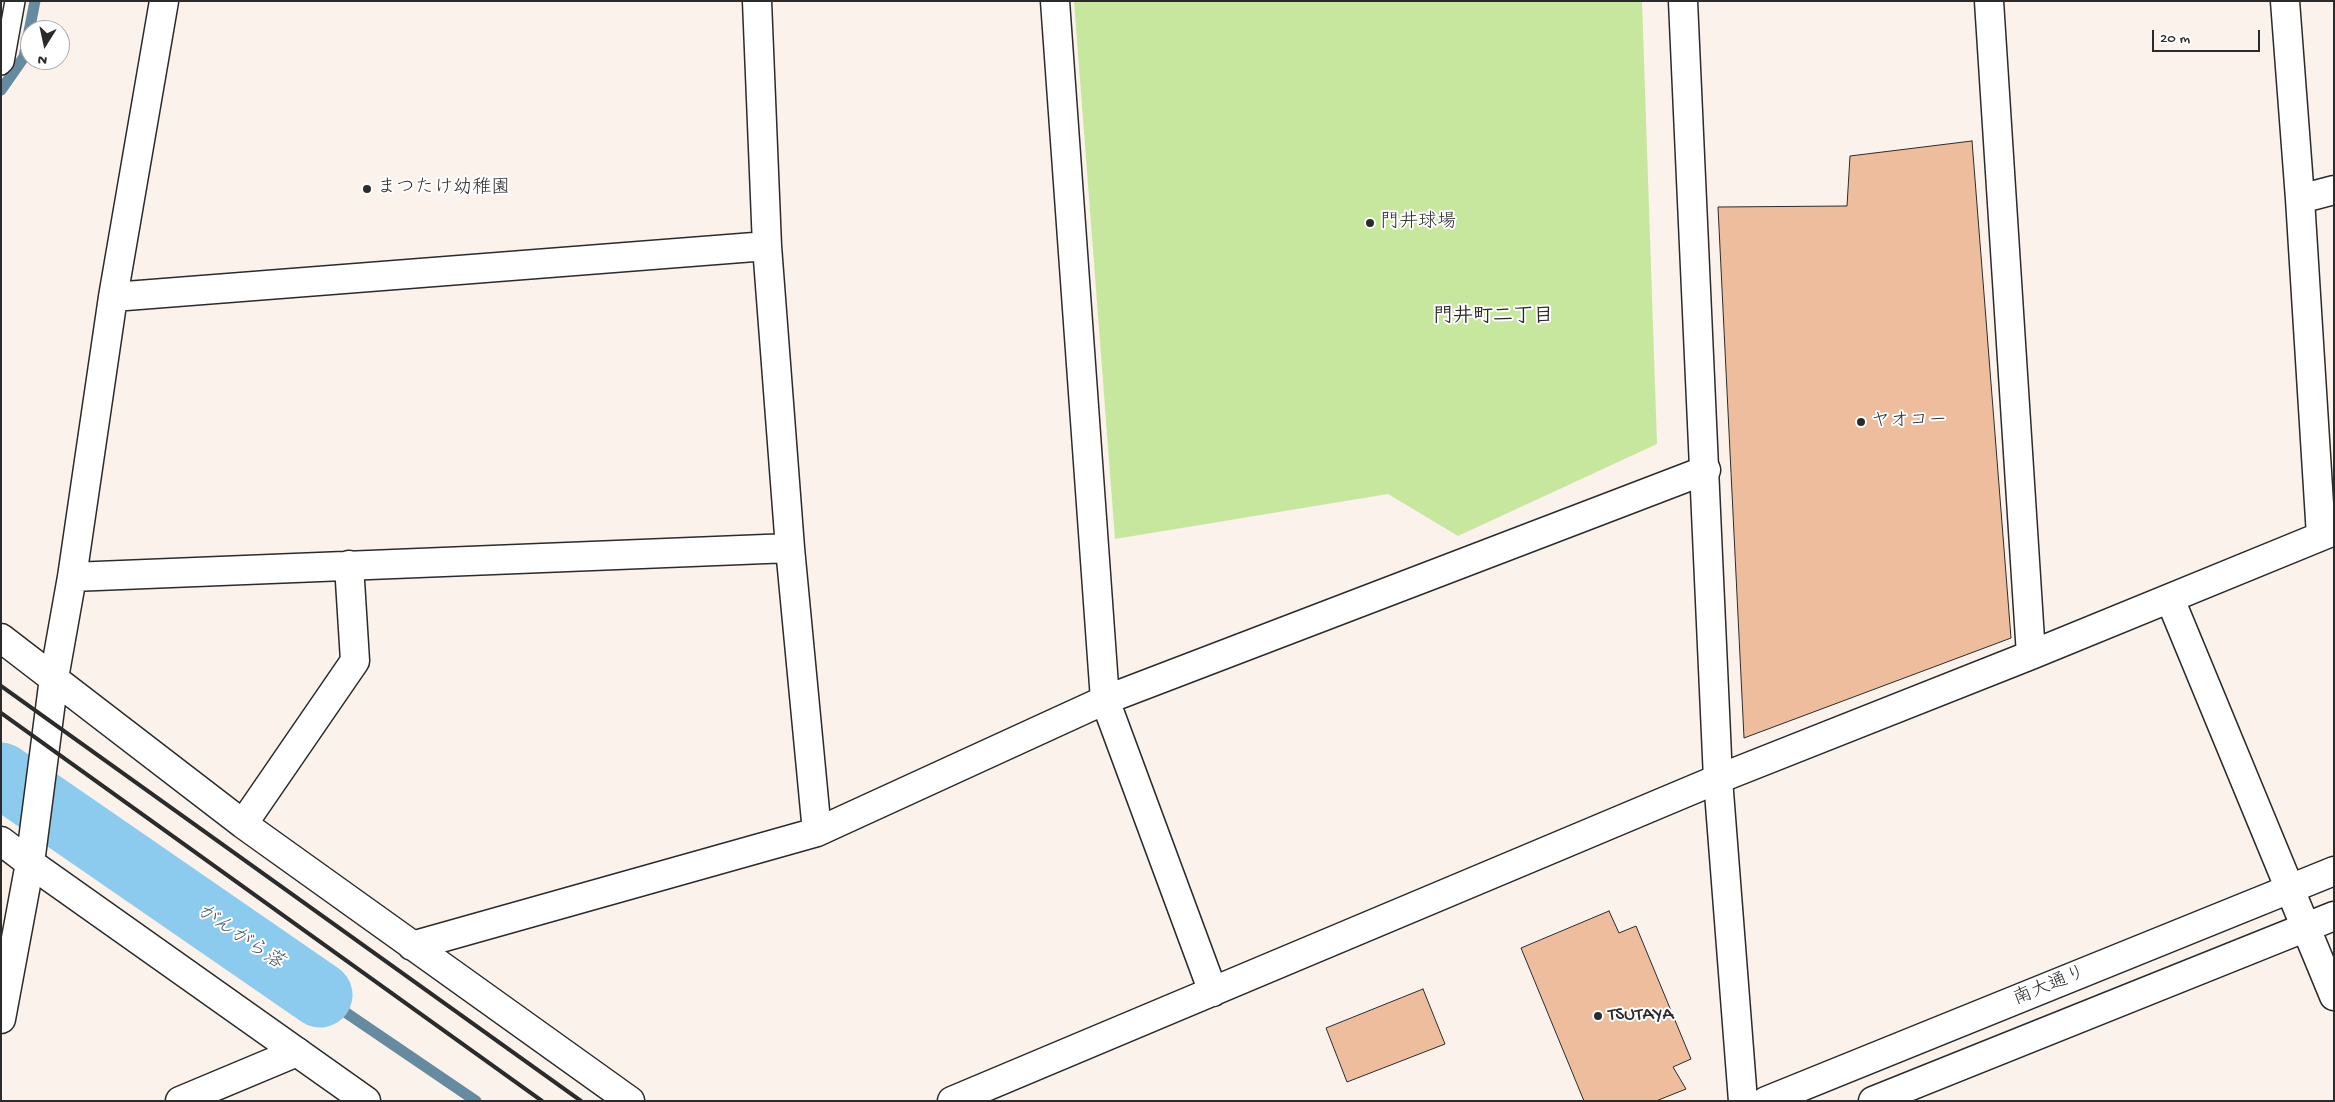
<!DOCTYPE html>
<meta charset="utf-8">
<style>
body{margin:0}
#map{position:relative;width:2335px;height:1102px;overflow:hidden;background:#fcf2ec;font-family:"Gochi Hand",sans-serif}
canvas{display:block}
.frame{position:absolute;inset:0;border:2px solid #2b2b2b;pointer-events:none}
.north{position:absolute;left:20px;top:20px;width:50px;height:50px;box-sizing:border-box;background:#fff;border:1px solid #aaa;border-radius:50%;rotate:190deg;font-size:14px;font-weight:700;line-height:20px;text-align:center;color:#2b2b2b}
.north::after{content:'';display:block;margin:auto;width:18px;height:22px;background:#2b2b2b;clip-path:polygon(50% 0,100% 100%,50% 72%,0 100%)}
.scale{position:absolute;left:2152px;top:30px;width:108px;height:22px;box-sizing:border-box;border:2px solid #2b2b2b;border-top:0;padding-left:6px;font-size:15px;line-height:18px;white-space:nowrap;color:#2b2b2b;-webkit-text-stroke:4px #fff;paint-order:stroke}
</style>
<div id="map">
<canvas width="2335" height="1102"></canvas>
<div class="frame"></div>
<div class="north">N</div>
<div class="scale">20 m</div>
</div>
<script>
const c = document.querySelector('canvas').getContext('2d');
c.lineJoin = 'round';
function fill(path, color) { c.fillStyle = color; c.fill(path, 'evenodd'); }
const poly = rows => new Path2D(rows.map(r => 'M' + r).join(''));
function strokePath(path, color, width, dash) { c.strokeStyle = color; c.lineWidth = width; c.lineCap = dash ? 'butt' : 'round'; c.setLineDash(dash || []); c.stroke(path); }
function label(font, color, halo, rows, align = 'center') {
  c.font = font + ' "Gochi Hand","Klee One",sans-serif'; c.lineWidth = 4; c.setLineDash([]); c.textBaseline = 'middle'; c.strokeStyle = halo; c.fillStyle = color; for (const [text, x, y, turn = 0] of rows) {
    c.save(); c.translate(x, y); c.rotate((+turn || 0) * Math.PI / 180); c.textAlign = isNaN(turn) ? turn : align; if (halo) c.strokeText(text, 0, 0); c.fillText(text, 0, 0); c.restore();
  }
}
const green = poly([
 [1074,1,1642,1,1657,444,1458,536,1388,494,1115,539]
]);
const stream = poly([
 [1,90,24,57,35,1],
 [320,995,476,1101]
]);
const river = poly([
 [1,775,320,995]
]);
const building = poly([
 [1972,141,2011,638,1744,738,1718,207,1847,206,1850,156,1972,141],
 [1609,911,1619,933,1636,926,1691,1059,1673,1067,1686,1089,1656,1101,1584,1101,1521,948,1609,911],
 [1423,989,1445,1044,1347,1082,1326,1028,1423,989]
]);
const service = poly([
 [1,65,4,62,15,1]
]);
const minor = poly([
 [757,1,767,246,790,548,817,832],
 [1055,1,1105,700,1213,992],
 [1989,1,2031,655],
 [2285,1,2300,199,2321,536],
 [2300,199,2334,190],
 [113,297,767,246],
 [72,577,790,548],
 [2170,599,2334,996],
 [1,638,243,824,630,1101],
 [243,824,355,661,349,565],
 [1,841,30,863],
 [412,946,817,832,1105,700,1706,470],
 [1,1019,30,863,54,678,72,577,113,297,164,1],
 [180,1101,297,1052],
 [952,1101,1718,779,2031,655,2334,531]
]);
const tertiary = poly([
 [1683,1,1718,779,1743,1101],
 [30,863,366,1101],
 [1766,1101,2334,871],
 [1873,1101,2334,916]
]);
const rail = poly([
 [1,686,581,1101],
 [1,713,542,1101]
]);
const markers = [
 [367,189,5,"#2b2b2b"],
 [1370,223,5,"#2b2b2b"],
 [1861,422,5,"#2b2b2b"],
 [1598,1016,5,"#2b2b2b"]
];
const poiNames = [
 ["まつたけ幼稚園",377,189],
 ["門井球場",1380,223],
 ["ヤオコー",1871,422],
 ["TSUTAYA",1608,1016]
];
const streetNames = [
 ["南大通り",2050,987,-22]
];
const neighbourhoodNames = [
 ["門井町二丁目",1493,318]
];
const waterNames = [
 ["がんがら落",239,938,34]
];
fill(green, '#c7e79f');
strokePath(stream, '#668ba0', 11);
strokePath(river, '#8dcbee', 65);
fill(building, '#eebd9e');
strokePath(building, '#2b2b2b', 1);
strokePath(service, '#2b2b2b', 22);
strokePath(minor, '#2b2b2b', 31);
strokePath(tertiary, '#2b2b2b', 31);
strokePath(service, '#fff', 19);
strokePath(minor, '#fff', 28);
strokePath(tertiary, '#fff', 28);
strokePath(rail, '#2b2b2b', 4);
for (const [x, y, r, color] of markers) { const dot = new Path2D(); dot.arc(x, y, r, 0, 2 * Math.PI); c.fillStyle = color; c.fill(dot); strokePath(dot, '#fff', 2); }
label('19px', '#2b2b2b', '#fff', poiNames, 'left');
label('19px', '#2b2b2b', '#fff', streetNames);
label('bold 20px', '#2b2b2b', '#fff', neighbourhoodNames);
label('italic 20px', '#485b66', '#fff', waterNames);
</script>
